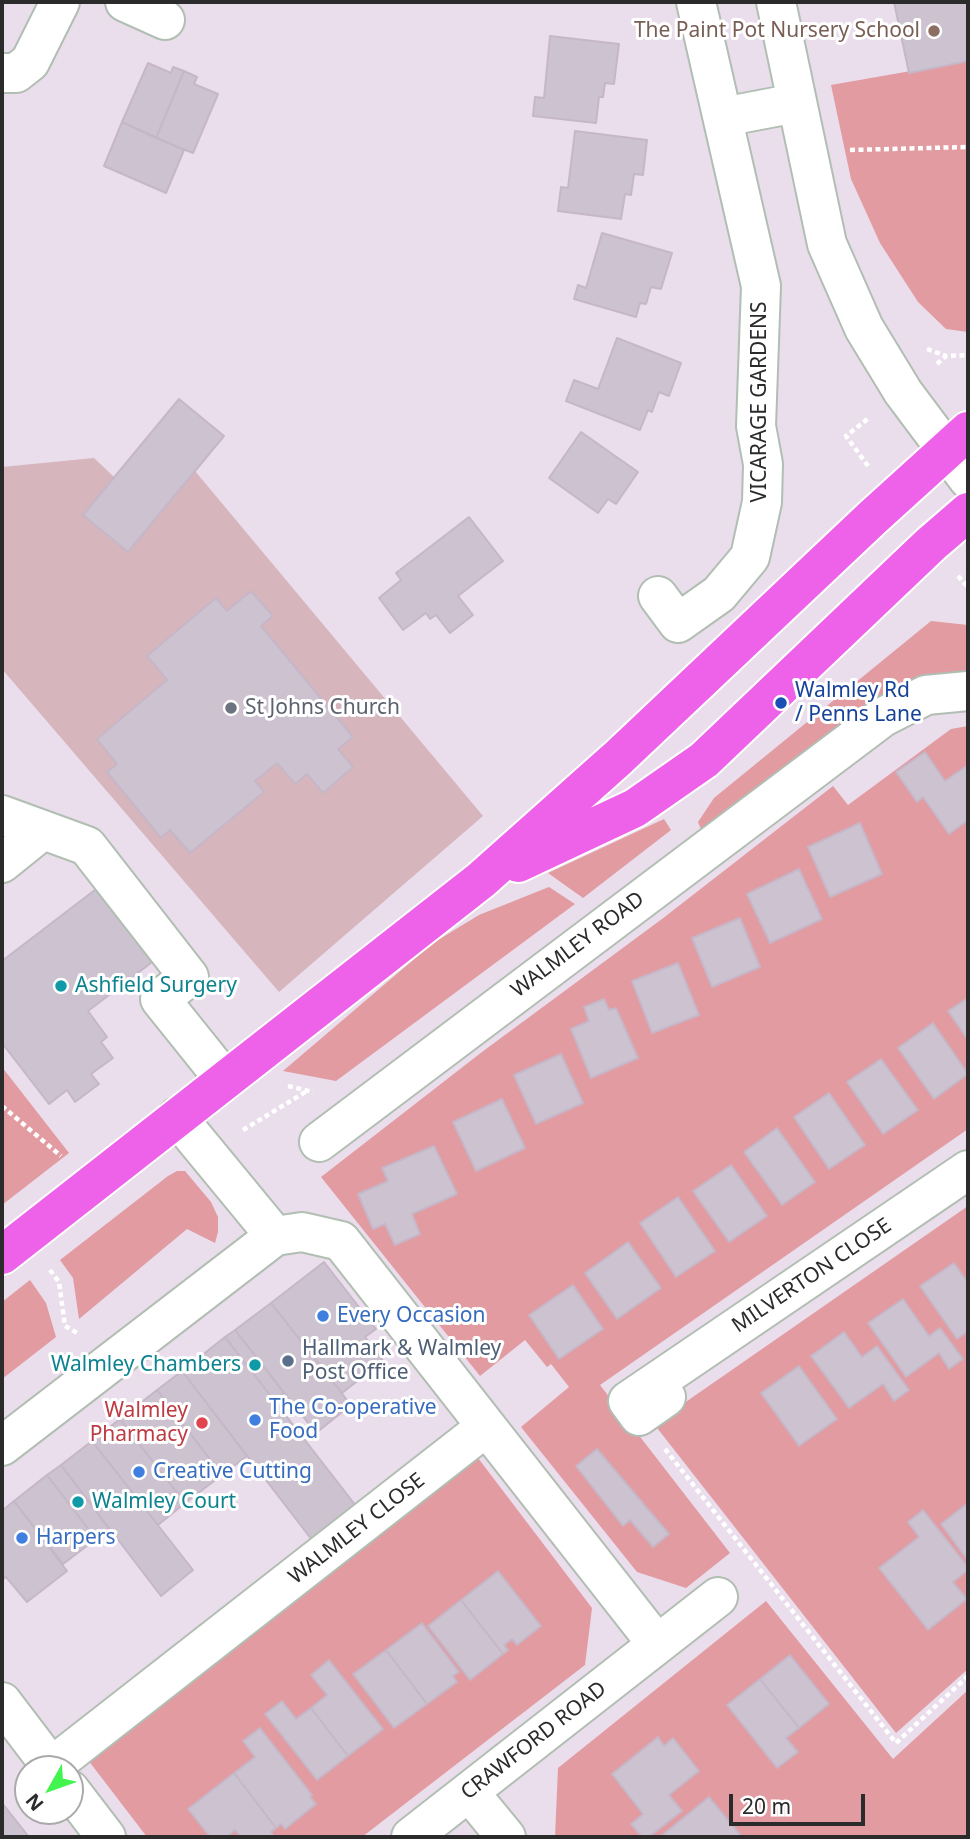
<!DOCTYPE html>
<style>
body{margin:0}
#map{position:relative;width:970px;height:1839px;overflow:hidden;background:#eaddec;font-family:"Noto Sans",sans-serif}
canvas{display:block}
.frame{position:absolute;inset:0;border:4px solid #2b2b2b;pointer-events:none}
.north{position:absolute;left:14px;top:1755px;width:70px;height:70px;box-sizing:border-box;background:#fff;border:2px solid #aaa;border-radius:50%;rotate:230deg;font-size:19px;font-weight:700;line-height:28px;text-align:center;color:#2b2b2b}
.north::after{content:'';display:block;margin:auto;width:24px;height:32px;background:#42f450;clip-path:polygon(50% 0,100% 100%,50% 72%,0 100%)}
.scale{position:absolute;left:729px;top:1794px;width:136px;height:32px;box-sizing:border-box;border:4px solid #2b2b2b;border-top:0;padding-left:9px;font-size:21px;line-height:24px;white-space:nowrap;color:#2b2b2b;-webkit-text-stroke:5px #fff;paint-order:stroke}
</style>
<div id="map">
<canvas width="970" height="1839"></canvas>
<div class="frame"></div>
<div class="north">N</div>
<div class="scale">20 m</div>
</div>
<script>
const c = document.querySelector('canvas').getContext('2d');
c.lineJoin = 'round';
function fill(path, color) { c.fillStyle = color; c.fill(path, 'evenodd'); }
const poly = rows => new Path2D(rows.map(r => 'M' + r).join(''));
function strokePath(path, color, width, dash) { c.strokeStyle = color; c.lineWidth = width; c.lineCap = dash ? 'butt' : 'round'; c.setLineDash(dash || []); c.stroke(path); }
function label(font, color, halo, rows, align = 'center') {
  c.font = font + ' "Noto Sans",sans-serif'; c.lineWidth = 6; c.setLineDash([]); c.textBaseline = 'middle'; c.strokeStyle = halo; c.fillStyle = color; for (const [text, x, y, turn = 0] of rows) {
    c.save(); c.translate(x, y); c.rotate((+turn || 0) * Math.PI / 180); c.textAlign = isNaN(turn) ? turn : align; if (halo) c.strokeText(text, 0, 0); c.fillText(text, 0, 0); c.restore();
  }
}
const green = poly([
 [968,61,968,332,946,329,918,302,880,243,851,179,831,85],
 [931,621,968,625,968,676,935,676,898,686,868,704,701,829,698,822,714,798],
 [968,726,968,1129,600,1385,730,1553,686,1588,637,1572,521,1427,569,1387,551,1364,547,1367,525,1340,480,1376,321,1177,482,1052,662,919,833,786,848,805,951,729],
 [664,819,671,830,583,898,548,873],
 [549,887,575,904,336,1081,283,1071,433,943,479,915],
 [2,1067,69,1153,2,1205],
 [177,1171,185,1171,211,1202,218,1217,218,1232,215,1243,187,1229,79,1319,73,1278,60,1260,168,1176],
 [968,1206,968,1669,896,1733,654,1424],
 [30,1280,46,1303,56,1337,2,1379,2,1302],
 [478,1458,592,1608,585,1665,362,1837,147,1837,88,1760],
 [766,1601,893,1759,968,1690,968,1837,555,1837,558,1768]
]);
const cemetery = poly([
 [94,458,114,477,83,515,128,552,195,471,483,816,279,992,2,669,2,467]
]);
const building = poly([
 [894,2,968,2,968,61,909,73,894,2],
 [550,36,619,44,614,84,605,83,603,97,599,97,596,123,533,116,535,97,544,98,550,36],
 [148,63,171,73,173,67,184,71,156,138,122,122,148,63],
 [184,71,197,77,194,84,218,94,193,153,156,138,184,71],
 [122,122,184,150,166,193,104,166,122,122],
 [575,131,647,140,643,175,634,174,631,195,625,194,621,219,558,211,561,187,568,188,575,131],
 [602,233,672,253,661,289,651,287,646,304,640,303,636,317,574,299,578,285,586,288,602,233],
 [617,338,681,363,669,396,659,392,652,412,648,410,640,430,566,401,574,380,598,389,617,338],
 [179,399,224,436,128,552,83,515,179,399],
 [581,432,638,472,616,504,608,499,598,513,549,478,581,432],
 [469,517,503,561,458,596,473,615,450,633,436,615,430,619,426,613,403,630,379,598,401,580,396,573,469,517],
 [251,591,273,616,261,626,353,737,338,749,353,767,323,793,307,774,295,784,277,763,255,781,264,792,190,853,170,830,161,838,107,772,117,764,97,739,167,680,147,656,216,598,227,611,251,591],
 [925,752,945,781,968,765,968,820,949,834,923,797,917,802,896,772,925,752],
 [860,823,882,874,830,897,808,847,860,823],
 [799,869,822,919,770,943,747,894,799,869],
 [104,883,160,956,88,1011,107,1037,101,1042,113,1058,91,1074,99,1084,75,1102,67,1090,49,1104,2,1043,2,961,104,883],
 [740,918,760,967,712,987,692,938,740,918],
 [678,963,699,1015,652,1033,632,981,678,963],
 [968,998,968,1040,948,1011,968,998],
 [604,999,609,1010,616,1008,638,1058,591,1078,571,1029,589,1021,584,1007,604,999],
 [933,1023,968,1074,934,1099,898,1048,933,1023],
 [561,1054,583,1103,536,1124,514,1075,561,1054],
 [881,1059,918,1110,883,1134,847,1082,881,1059],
 [829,1093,865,1145,829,1169,794,1117,829,1093],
 [502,1099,525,1148,476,1171,453,1122,502,1099],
 [777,1128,815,1182,782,1205,744,1152,777,1128],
 [434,1146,457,1194,412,1214,420,1234,395,1245,385,1224,373,1229,358,1194,388,1181,382,1168,434,1146],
 [731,1165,767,1216,729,1242,693,1191,731,1165],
 [678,1197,715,1251,676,1277,640,1223,678,1197],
 [628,1242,661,1288,617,1319,585,1273,628,1242],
 [324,1262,376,1329,365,1337,383,1361,342,1393,271,1303,324,1262],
 [954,1263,968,1283,968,1331,957,1339,920,1286,954,1263],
 [573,1285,603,1329,559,1359,529,1315,573,1285],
 [903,1299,929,1336,940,1328,963,1359,949,1369,939,1353,906,1377,868,1323,903,1299],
 [271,1303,351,1405,316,1433,235,1330,271,1303],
 [235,1330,284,1393,274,1400,225,1337,235,1330],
 [844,1332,862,1357,877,1346,909,1390,894,1401,883,1384,849,1408,811,1356,844,1332],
 [225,1337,356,1506,312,1540,182,1371,225,1337],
 [799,1366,837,1419,799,1446,761,1393,799,1366],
 [182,1371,247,1456,222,1475,157,1390,182,1371],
 [157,1390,222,1475,185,1503,120,1419,157,1390],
 [120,1419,185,1503,158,1525,92,1441,120,1419],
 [92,1441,193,1570,161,1596,61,1465,92,1441],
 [597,1449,669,1534,653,1547,630,1520,623,1526,576,1466,597,1449],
 [61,1465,109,1529,96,1539,47,1475,61,1465],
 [47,1475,96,1539,63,1564,14,1501,47,1475],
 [14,1501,67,1571,27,1602,6,1577,2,1580,2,1511,14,1501],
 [968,1503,968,1561,941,1524,968,1503],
 [923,1510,968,1567,968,1570,953,1582,967,1599,928,1630,879,1568,919,1537,908,1522,923,1510],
 [498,1571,541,1626,517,1645,512,1639,504,1645,508,1650,503,1654,461,1600,498,1571],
 [461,1600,503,1654,470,1680,428,1626,461,1600],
 [422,1623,459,1672,453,1676,457,1682,427,1704,386,1650,422,1623],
 [386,1650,427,1704,394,1728,353,1674,386,1650],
 [790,1655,829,1704,799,1728,760,1679,790,1655],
 [329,1660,383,1729,348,1756,311,1708,327,1695,311,1675,329,1660],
 [760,1679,799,1728,786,1738,798,1752,777,1768,727,1705,760,1679],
 [282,1701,296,1719,311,1708,348,1756,317,1780,265,1714,282,1701],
 [260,1728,312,1795,310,1797,316,1804,285,1829,281,1824,276,1828,234,1773,255,1757,243,1741,260,1728],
 [658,1737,664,1746,673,1738,699,1771,669,1795,682,1811,649,1837,642,1837,631,1824,643,1814,612,1774,658,1737],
 [234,1773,276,1828,271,1832,274,1836,273,1837,241,1837,235,1830,227,1837,210,1837,188,1809,234,1773],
 [709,1797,742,1837,660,1837,709,1797],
 [2,1803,29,1837,2,1837,2,1803]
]);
const path = poly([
 [850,150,968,147],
 [927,349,946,356],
 [937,364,946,356,968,355],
 [868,466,846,436,870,417],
 [958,576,966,585,968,584],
 [288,1086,313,1092],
 [2,1106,61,1156],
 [243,1130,307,1091],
 [50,1270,59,1282,65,1326,79,1334],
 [665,1449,896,1743,968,1676]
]);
const minor = poly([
 [125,2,165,20],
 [776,2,827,244,864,328,903,392,968,479],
 [2,73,16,73,30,62,60,2],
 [723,117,796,103],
 [658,596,678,623,719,594,750,557,762,502,763,464,756,426,761,286,696,2],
 [2,815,87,846,189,977,160,999,225,1080],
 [2,863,43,830],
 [177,1117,275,1236],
 [319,1142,883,717,926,695,968,691],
 [655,1383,666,1397,639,1416,628,1401,968,1170],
 [2,1446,275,1236,302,1232,341,1241,657,1644],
 [2,1702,53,1769],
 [51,1767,486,1427],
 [70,1790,106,1837],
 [469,1792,506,1837],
 [411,1837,718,1597]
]);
const major = poly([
 [518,863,635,808,704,760,931,544,968,512],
 [2,1255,481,880,618,758,872,518,968,431]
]);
const markers = [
 [934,31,7,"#8d6e63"],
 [781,703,7,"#1a4fb4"],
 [231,708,7,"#6b7280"],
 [61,986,7,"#0f9aa8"],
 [323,1316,7,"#3f7fe0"],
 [288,1361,7,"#5c6f8a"],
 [255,1365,7,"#0f9aa8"],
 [255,1420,7,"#3f7fe0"],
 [202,1423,7,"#e0444e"],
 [139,1472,7,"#3f7fe0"],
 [78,1502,7,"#0f9aa8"],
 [22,1538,7,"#3f7fe0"]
];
const educationNames = [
 ["The Paint Pot Nursery School",920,31]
];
const streetNames = [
 ["VICARAGE GARDENS",760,402,-90],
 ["WALMLEY ROAD",578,945,-37],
 ["MILVERTON CLOSE",812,1276,-34],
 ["WALMLEY CLOSE",357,1529,-38],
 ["CRAWFORD ROAD",534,1741,-38]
];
const transitNames = [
 ["Walmley Rd",795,691],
 ["/ Penns Lane",795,715]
];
const worshipNames = [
 ["St Johns Church",245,708]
];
const cultureNames = [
 ["Ashfield Surgery",75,986],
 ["Walmley Chambers",241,1365,"right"],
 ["Walmley Court",92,1502]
];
const shopNames = [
 ["Every Occasion",337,1316],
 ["The Co-operative",269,1408],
 ["Food",269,1432],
 ["Creative Cutting",153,1472],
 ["Harpers",36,1538]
];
const serviceNames = [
 ["Hallmark & Walmley",302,1349],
 ["Post Office",302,1373]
];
const healthNames = [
 ["Walmley",188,1411],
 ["Pharmacy",188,1435]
];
fill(green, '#e19ba1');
fill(cemetery, '#d6b5bc');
fill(building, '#cdc2cf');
strokePath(building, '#c6b7c8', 2);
strokePath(minor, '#b1beb2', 42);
strokePath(major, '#fff', 42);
strokePath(path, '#fff', 4.5, [5, 3.5]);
strokePath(minor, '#fff', 38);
strokePath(major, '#ed62e8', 38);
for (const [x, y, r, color] of markers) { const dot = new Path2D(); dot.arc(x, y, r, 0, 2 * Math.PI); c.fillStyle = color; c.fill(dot); strokePath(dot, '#fff', 2.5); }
label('21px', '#785e54', '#fff', educationNames, 'right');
label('21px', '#2b2b2b', '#fff', streetNames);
label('21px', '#164399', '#fff', transitNames, 'left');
label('21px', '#5b616d', '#fff', worshipNames, 'left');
label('21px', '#0d838f', '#fff', cultureNames, 'left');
label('21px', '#366cbe', '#fff', shopNames, 'left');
label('21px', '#4e5e75', '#fff', serviceNames, 'left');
label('21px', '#be3a42', '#fff', healthNames, 'right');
</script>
